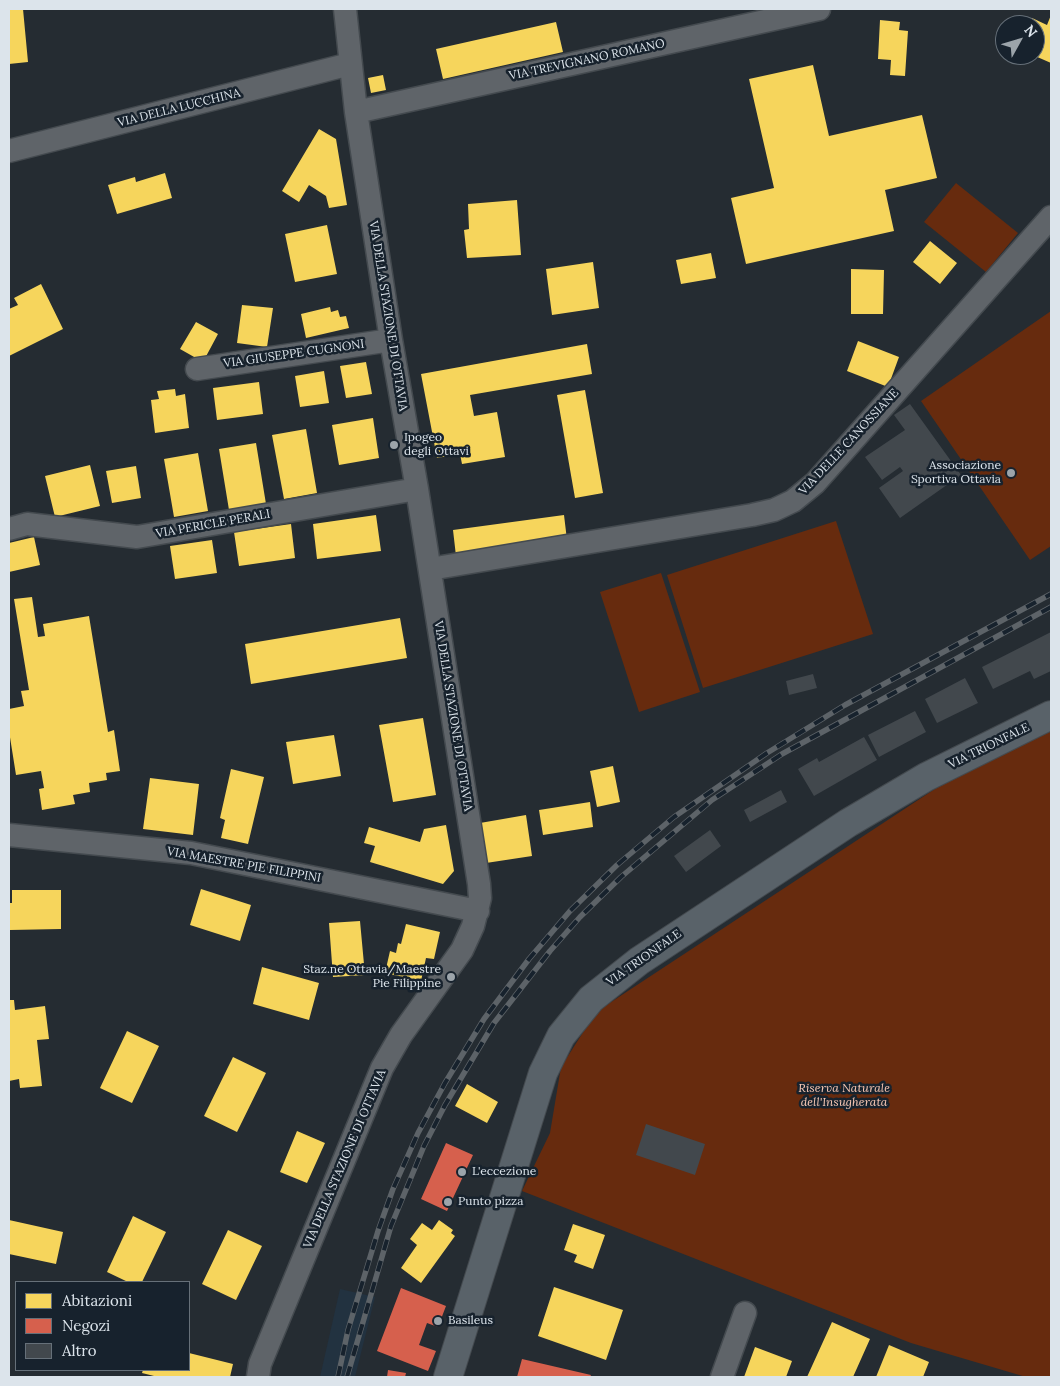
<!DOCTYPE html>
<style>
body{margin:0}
#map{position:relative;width:1060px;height:1386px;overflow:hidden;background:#252c32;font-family:Lora,serif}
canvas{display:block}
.frame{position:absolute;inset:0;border:10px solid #dce4eb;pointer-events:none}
.legend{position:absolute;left:15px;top:1281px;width:175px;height:90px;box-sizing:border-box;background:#17222d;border:1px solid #667079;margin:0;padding:6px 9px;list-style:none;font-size:15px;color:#dce4eb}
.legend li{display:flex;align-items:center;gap:10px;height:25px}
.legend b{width:25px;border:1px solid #667079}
.north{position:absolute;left:995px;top:15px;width:50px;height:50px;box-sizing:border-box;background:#17222d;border:1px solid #667079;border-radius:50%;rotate:51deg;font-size:14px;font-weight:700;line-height:20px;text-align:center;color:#dce4eb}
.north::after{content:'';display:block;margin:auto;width:18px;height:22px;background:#9ca4aa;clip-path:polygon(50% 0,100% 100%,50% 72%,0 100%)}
</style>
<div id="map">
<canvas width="1060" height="1386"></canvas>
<div class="frame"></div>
<ul class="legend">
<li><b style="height:14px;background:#f6d55c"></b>Abitazioni</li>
<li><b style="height:14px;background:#d6604d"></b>Negozi</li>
<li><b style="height:14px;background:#42484d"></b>Altro</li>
</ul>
<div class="north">N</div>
</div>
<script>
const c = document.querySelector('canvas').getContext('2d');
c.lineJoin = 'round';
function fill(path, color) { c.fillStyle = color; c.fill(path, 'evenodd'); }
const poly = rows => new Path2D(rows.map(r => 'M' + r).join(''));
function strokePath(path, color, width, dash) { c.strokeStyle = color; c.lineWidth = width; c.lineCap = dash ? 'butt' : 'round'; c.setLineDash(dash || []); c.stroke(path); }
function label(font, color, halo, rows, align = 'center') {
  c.font = font + ' Lora,serif'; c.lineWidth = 5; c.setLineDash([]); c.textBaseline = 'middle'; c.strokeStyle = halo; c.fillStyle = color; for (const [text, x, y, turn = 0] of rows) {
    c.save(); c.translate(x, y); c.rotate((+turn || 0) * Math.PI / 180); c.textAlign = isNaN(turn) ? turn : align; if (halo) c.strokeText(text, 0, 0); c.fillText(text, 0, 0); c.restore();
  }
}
const built = poly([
 [340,1289,375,1297,355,1377,320,1377]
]);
const green = poly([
 [956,183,1018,233,986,272,924,222],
 [1051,311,1051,546,1030,560,921,401],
 [836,521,873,634,703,688,667,575],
 [661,573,700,692,639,712,600,592],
 [1051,729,1051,1377,1026,1377,911,1343,522,1191,550,1133,561,1067,596,1012,944,783]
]);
const homes = poly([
 [9,9,23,9,28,62,9,64],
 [1051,15,1051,63,1035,56,1035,25,1029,25,1032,18,1047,25],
 [880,20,900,22,899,30,908,31,905,76,890,75,891,60,878,59],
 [556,22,563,52,443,79,436,49],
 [813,65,829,136,922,115,937,178,885,190,894,231,746,264,731,198,774,188,749,79],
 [383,75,386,90,371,93,368,78],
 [319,129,336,139,347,205,329,208,326,196,309,185,299,202,282,191],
 [165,173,172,198,117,214,108,185,135,177,136,182],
 [517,200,521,255,467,258,464,230,469,229,468,204],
 [327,225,337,274,295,282,285,234],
 [930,241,957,263,940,284,913,262],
 [711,253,716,278,681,284,676,260],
 [593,262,599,308,552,315,546,269],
 [851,269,884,270,883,314,851,314],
 [41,284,63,329,9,356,9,309,18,305,14,298],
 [242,305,273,308,267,347,237,343],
 [330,307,331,312,338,310,340,317,346,316,349,328,306,338,301,314],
 [196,322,218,334,203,362,180,349],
 [858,341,899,357,888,387,847,371],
 [587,344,592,374,470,395,474,416,497,412,505,457,462,464,460,454,437,458,421,374],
 [366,362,372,394,346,398,340,366],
 [324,371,329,403,300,407,295,376],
 [259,382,263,414,217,420,213,388],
 [175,389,176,396,185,394,189,428,155,433,151,400,159,399,157,391],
 [585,390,603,493,575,498,557,395],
 [373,418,379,458,339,465,332,425],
 [306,429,317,493,284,499,272,435],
 [256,443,266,504,229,510,219,449],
 [198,453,208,511,174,517,164,459],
 [90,465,100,506,55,517,45,476],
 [136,466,141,498,112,503,106,471],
 [376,515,381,551,317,559,313,524],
 [564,515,567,540,456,556,453,530],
 [291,524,295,558,239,566,234,532],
 [34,537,40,565,9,572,9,543],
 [212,540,217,573,175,579,170,546],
 [32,597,38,637,45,636,43,624,89,616,108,732,114,730,120,771,106,773,107,780,89,783,90,792,73,795,75,804,42,810,39,789,44,788,41,771,16,775,9,731,9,709,24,706,21,691,29,690,14,599],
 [400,618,407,658,251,684,245,644],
 [423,718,436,795,393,802,379,725],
 [334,735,341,776,293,784,286,742],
 [613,766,620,802,597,807,590,771],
 [231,769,264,777,248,844,221,838,225,820,220,818],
 [150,778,199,784,193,835,143,829],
 [590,802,593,827,543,835,539,810],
 [526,815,532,856,486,863,480,823],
 [446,825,454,871,443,884,370,862,375,846,364,843,369,827,420,842,424,829],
 [201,889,251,905,240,941,190,925],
 [12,890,61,890,61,929,10,930,9,903,12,903],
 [360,921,365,975,333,977,329,923],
 [406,924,440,932,434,959,426,958,421,981,385,973,390,951,396,953,398,943,401,944],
 [262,967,319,983,309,1020,253,1004],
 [9,1000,14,1000,15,1010,45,1006,49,1039,37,1040,42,1086,20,1088,19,1079,9,1081],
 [127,1031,159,1046,132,1103,100,1088],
 [233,1057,266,1073,237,1132,204,1116],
 [467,1084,498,1102,487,1123,455,1106],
 [297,1131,325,1143,307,1183,280,1172],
 [133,1216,166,1232,142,1282,128,1282,107,1272],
 [9,1220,63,1232,56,1264,9,1254],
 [439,1220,453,1230,451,1233,455,1236,421,1283,401,1268,417,1245,410,1239,422,1223,432,1230],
 [573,1224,605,1235,593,1269,574,1262,577,1255,564,1250],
 [228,1230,262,1246,236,1300,202,1284],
 [554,1287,623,1310,606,1360,538,1336],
 [832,1322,870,1339,853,1377,807,1377],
 [889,1345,929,1362,923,1377,876,1377],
 [755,1347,792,1361,786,1377,744,1377],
 [189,1353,233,1364,230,1377,158,1377,142,1373,143,1370,189,1370]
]);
const shops = poly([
 [446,1143,473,1155,447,1211,421,1199],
 [401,1288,446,1306,438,1327,427,1323,419,1345,436,1351,428,1371,377,1351],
 [522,1359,591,1375,590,1377,517,1377],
 [388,1370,406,1373,405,1377,387,1377]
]);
const building = poly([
 [910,404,961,475,900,518,879,488,903,471,900,467,882,480,865,457,905,430,894,415],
 [1051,632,1051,671,1034,679,1030,671,993,689,982,667],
 [813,674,817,688,789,695,786,681],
 [965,678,978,703,937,723,925,699],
 [915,711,926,732,879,757,868,735],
 [864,737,877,760,814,796,798,769,817,758,819,762],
 [781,790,787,802,750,822,744,810],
 [710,830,721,846,686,872,674,856],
 [646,1124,705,1144,695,1175,636,1155]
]);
const minor = poly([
 [356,112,819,9],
 [9,151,350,64],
 [197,369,391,340],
 [9,529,27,524,137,537,417,489],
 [430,569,752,515,774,510,793,501,815,483,1051,217],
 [9,835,191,853,478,911],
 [258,1377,260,1364,382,1068,401,1035,462,950,473,926,480,898,479,884,417,489,391,340,356,112,345,9],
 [722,1377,745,1313]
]);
const major = poly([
 [448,1377,543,1073,561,1036,591,999,639,961,848,823,926,777,1051,715]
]);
const rail = poly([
 [338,1377,348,1330,378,1231,393,1189,418,1133,445,1083,484,1019,529,959,570,911,617,865,674,817,767,753,845,705,1051,594],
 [347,1377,391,1226,424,1146,445,1105,494,1023,550,951,580,917,621,877,712,800,782,754,1051,607]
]);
const markers = [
 [394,445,5,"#9ca4aa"],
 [1011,473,5,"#9ca4aa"],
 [451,977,5,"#9ca4aa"],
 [462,1172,5,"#9ca4aa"],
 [448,1202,5,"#9ca4aa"],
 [438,1321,5,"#9ca4aa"]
];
const streetNames = [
 ["VIA TREVIGNANO ROMANO",587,60,-12],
 ["VIA DELLA LUCCHINA",179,108,-14],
 ["VIA DELLA STAZIONE DI OTTAVIA",388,316,81],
 ["VIA GIUSEPPE CUGNONI",294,354,-8],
 ["VIA DELLE CANOSSIANE",849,442,-47],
 ["VIA PERICLE PERALI",213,524,-10],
 ["VIA DELLA STAZIONE DI OTTAVIA",453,716,81],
 ["VIA TRIONFALE",989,746,-26],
 ["VIA MAESTRE PIE FILIPPINI",244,865,10],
 ["VIA TRIONFALE",644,958,-35],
 ["VIA DELLA STAZIONE DI OTTAVIA",345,1159,-67]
];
const poiNames = [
 ["Ipogeo",404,438],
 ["degli Ottavi",404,452],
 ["Associazione",1001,466,"right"],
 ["Sportiva Ottavia",1001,480,"right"],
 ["Staz.ne Ottavia/Maestre",441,970,"right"],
 ["Pie Filippine",441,984,"right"],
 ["L'eccezione",472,1172],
 ["Punto pizza",458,1202],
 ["Basileus",448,1321]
];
const parkNames = [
 ["Riserva Naturale",844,1089],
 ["dell'Insugherata",844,1103]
];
fill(built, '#223240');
fill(green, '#672b0e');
fill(homes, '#f6d55c');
fill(shops, '#d6604d');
fill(building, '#42484d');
strokePath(minor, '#444a4f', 25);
strokePath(major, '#444a4f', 30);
strokePath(minor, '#5f6469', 22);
strokePath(major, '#596269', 28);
strokePath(rail, '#5d6368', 5.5);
strokePath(rail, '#17222d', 4, [11]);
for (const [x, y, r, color] of markers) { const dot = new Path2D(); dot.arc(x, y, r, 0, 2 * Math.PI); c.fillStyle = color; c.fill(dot); strokePath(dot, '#17222d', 2); }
label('12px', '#dce4eb', '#17222d', streetNames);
label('12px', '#dce4eb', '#17222d', poiNames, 'left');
label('italic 12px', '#fac9b5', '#17222d', parkNames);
</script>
